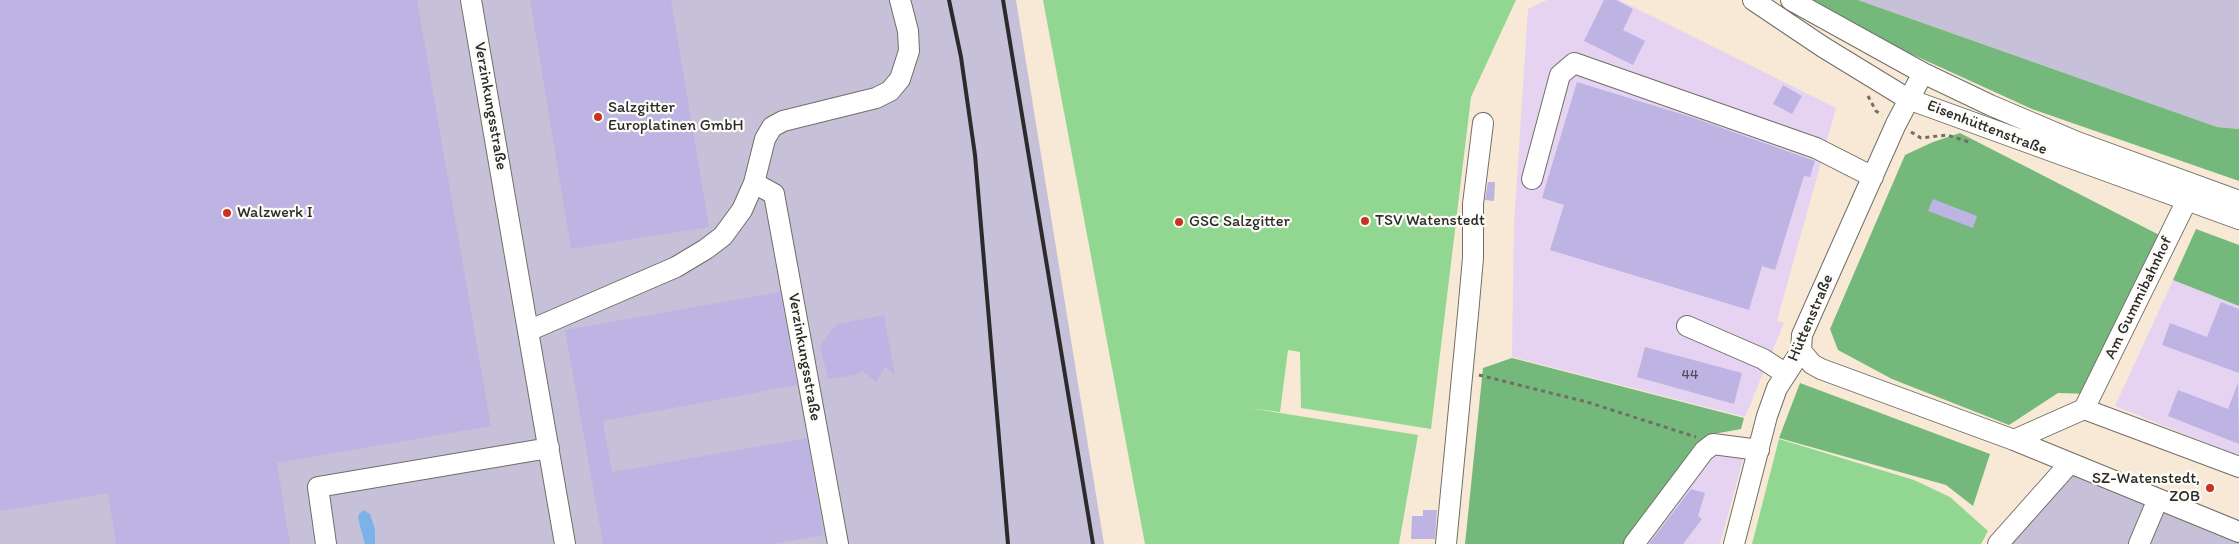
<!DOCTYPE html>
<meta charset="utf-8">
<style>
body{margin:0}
canvas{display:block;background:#f7e9d5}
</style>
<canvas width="2239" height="544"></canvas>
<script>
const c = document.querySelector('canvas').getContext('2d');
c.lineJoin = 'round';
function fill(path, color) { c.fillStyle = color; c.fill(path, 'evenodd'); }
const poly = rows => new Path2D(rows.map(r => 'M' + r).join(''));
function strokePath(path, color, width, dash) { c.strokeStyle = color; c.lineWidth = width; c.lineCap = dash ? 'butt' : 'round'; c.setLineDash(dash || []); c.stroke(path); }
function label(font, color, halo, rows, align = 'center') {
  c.font = font + ' Itim,sans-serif'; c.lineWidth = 4.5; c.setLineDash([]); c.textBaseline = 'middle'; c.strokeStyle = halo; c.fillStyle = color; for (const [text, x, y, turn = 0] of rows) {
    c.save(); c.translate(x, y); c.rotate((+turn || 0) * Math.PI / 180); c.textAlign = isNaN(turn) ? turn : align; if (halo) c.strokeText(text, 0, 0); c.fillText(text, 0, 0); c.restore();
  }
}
const built = poly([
 [1547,0,1619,0,1836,108,1777,321,1784,323,1745,417,1512,357,1514,225,1528,9],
 [2173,280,2239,306,2239,456,2115,406],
 [1714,454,1743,459,1720,544,1642,544]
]);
const industrial = poly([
 [0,0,1016,0,1104,544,0,544],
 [1858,0,2239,0,2239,129,2217,127],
 [2070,463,2239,532,2239,544,1998,544]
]);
const green = poly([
 [1043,0,1516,0,1471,97,1431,429,1301,408,1300,352,1288,350,1280,412,1249,408,1418,435,1399,544,1145,544],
 [1779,439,1914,480,1950,497,1988,531,1981,544,1752,544]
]);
const forest = poly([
 [1807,0,1858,0,2217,127,2239,129,2239,181,2032,109,1874,37],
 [1960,133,2173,242,2092,394,2058,393,2009,425,1892,379,1838,350,1830,329,1905,155,1933,142],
 [2196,229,2239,245,2239,306,2173,280],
 [1512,358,1744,418,1741,429,1708,435,1627,544,1465,544,1483,368],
 [1800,383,1990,454,1973,506,1946,485,1779,438]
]);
const water = poly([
 [364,510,370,514,375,529,375,544,365,544,364,541,358,518,359,514]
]);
const building = poly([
 [0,0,417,0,491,426,277,463,290,544,116,544,108,493,0,511],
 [530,0,671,0,709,227,571,249],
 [1604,0,1616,0,1633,9,1623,30,1645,41,1633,65,1584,41],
 [1577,82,1691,117,1815,161,1810,177,1804,176,1775,270,1762,266,1749,310,1550,250,1564,205,1542,198],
 [1783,85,1802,96,1792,114,1773,104],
 [1488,182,1495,182,1494,201,1485,200],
 [1933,199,1977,216,1973,228,1928,211],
 [780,292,797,385,603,421,612,472,807,438,824,535,774,544,603,544,565,330],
 [2221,302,2239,309,2239,373,2162,345,2170,323,2207,337],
 [884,315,895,375,885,367,876,382,862,371,855,375,828,379,820,346,830,332,837,324],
 [1645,347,1742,373,1734,404,1637,377],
 [2238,383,2239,444,2168,416,2178,390,2228,409],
 [1691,489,1705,493,1698,516,1702,519,1683,544,1649,544],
 [1423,510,1437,510,1435,539,1411,539,1412,516,1423,516]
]);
const path = poly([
 [1868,96,1876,111,1882,115],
 [1911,132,1921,138,1947,135,1969,142],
 [1479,375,1587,402,1696,437]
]);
const minor = poly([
 [471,0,528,331],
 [1753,0,1823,47,1908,99,2239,219],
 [1791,0,1923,73,1990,105,2077,142,2239,201],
 [1532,179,1560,75,1574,63,1816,148,1873,177],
 [754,183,774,194,838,544],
 [1687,326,1763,359,1786,374],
 [1801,351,1812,364,1821,369,2014,440,2239,532],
 [2084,409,2239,467],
 [2014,440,2084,409,2192,190],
 [326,544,318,487,549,448],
 [565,544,528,331,676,267,706,249,723,236,742,210,754,183,765,139,772,127,783,121,876,98,890,91,900,79,909,51,908,31,900,0],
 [1446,544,1468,314,1473,258,1473,204,1483,123],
 [1634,544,1704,451,1713,444,1759,450],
 [1734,544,1767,416,1777,388,1801,351,1802,335,1896,124,1923,73],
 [1998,544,2070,463],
 [2139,544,2158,499]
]);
const rail = poly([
 [949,0,961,57,975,155,1008,544],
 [1003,0,1093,544]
]);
const markers = [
 [598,117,5,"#c8321e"],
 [227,213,5,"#c8321e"],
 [1365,221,5,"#c8321e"],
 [1179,222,5,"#c8321e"],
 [2210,488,5,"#c8321e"]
];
const numberNames = [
 ["44",1690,375]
];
const streetNames = [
 ["Verzinkungsstraße",490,106,80],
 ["Eisenhüttenstraße",1987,128,21],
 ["Am Gummibahnhof",2139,298,-64],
 ["Hüttenstraße",1811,318,-67],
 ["Verzinkungsstraße",804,357,80]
];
const poiNames = [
 ["Salzgitter",608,108],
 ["Europlatinen GmbH",608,126],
 ["Walzwerk I",237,213],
 ["TSV Watenstedt",1375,221],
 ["GSC Salzgitter",1189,222],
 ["SZ-Watenstedt,",2200,479,"right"],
 ["ZOB",2200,497,"right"]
];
fill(built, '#e5d3f1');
fill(industrial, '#c7c0d9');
fill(green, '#91d791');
fill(forest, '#74b87b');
fill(water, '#7cb2ea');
fill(building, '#bdb4e3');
strokePath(minor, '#726e66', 22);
strokePath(path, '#726e66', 3, [4, 4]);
strokePath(minor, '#fff', 20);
strokePath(rail, '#2b2b2b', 4);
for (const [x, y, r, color] of markers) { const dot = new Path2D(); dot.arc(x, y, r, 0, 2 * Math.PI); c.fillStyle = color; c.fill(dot); strokePath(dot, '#fdfcf7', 2); }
label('14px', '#504d59', null, numberNames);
label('16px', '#2b2b2b', '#fdfcf7', streetNames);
label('16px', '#2b2b2b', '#fdfcf7', poiNames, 'left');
</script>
